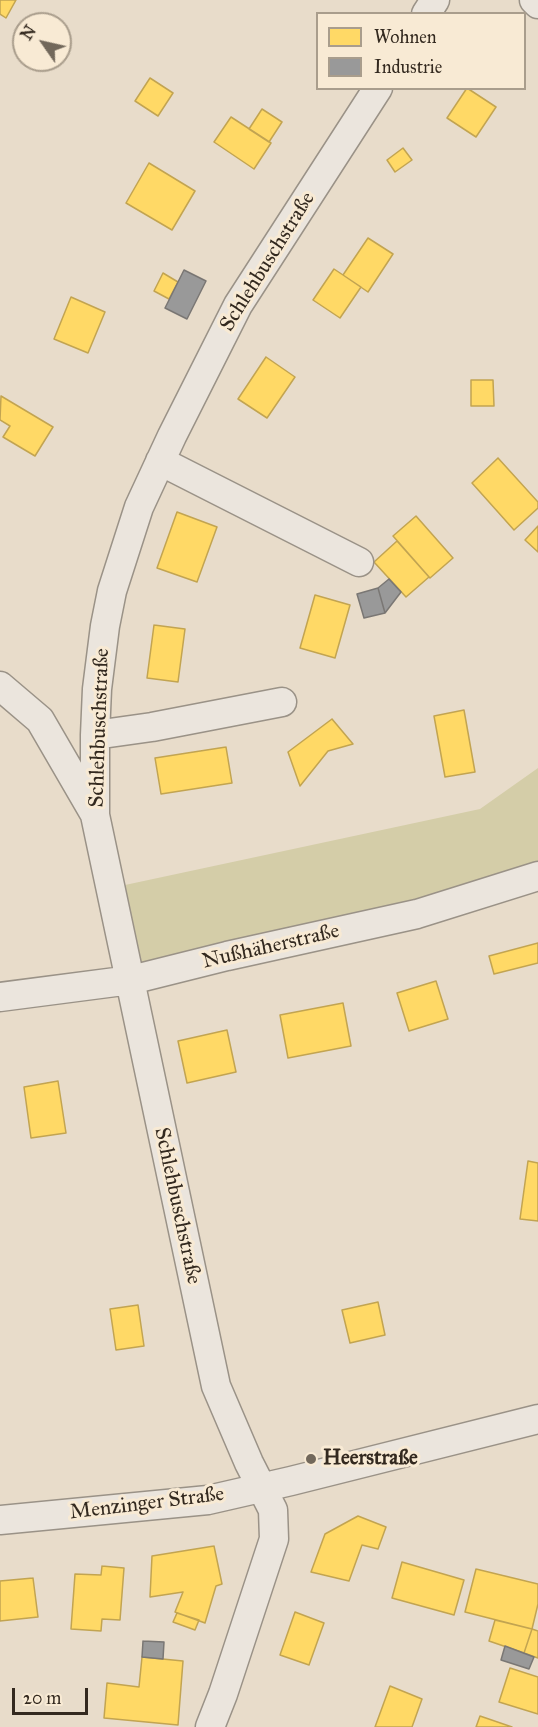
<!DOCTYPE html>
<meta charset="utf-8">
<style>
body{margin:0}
#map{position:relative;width:538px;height:1727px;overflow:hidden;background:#e8dcca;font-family:"IM FELL Great Primer",serif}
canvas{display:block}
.legend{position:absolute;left:316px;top:12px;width:210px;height:78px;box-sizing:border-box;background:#f8ead4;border:2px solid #a99d8c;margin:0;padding:8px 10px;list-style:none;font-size:18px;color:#33291f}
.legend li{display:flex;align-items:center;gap:12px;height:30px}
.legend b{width:30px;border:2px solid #a99d8c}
.north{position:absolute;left:12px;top:12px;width:60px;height:60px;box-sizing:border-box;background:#f8ead4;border:2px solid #a99d8c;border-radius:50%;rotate:304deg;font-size:16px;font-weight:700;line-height:24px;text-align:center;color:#33291f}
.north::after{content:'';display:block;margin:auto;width:21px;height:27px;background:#72685b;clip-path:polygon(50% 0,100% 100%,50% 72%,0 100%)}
.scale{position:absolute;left:12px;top:1688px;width:76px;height:27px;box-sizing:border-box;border:3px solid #33291f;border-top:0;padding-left:8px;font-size:18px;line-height:21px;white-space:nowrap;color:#33291f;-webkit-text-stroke:4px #f8ead4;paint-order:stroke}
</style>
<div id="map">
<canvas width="538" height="1727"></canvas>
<ul class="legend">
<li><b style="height:16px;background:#ffd966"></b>Wohnen</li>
<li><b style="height:16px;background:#999"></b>Industrie</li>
</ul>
<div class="north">N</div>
<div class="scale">20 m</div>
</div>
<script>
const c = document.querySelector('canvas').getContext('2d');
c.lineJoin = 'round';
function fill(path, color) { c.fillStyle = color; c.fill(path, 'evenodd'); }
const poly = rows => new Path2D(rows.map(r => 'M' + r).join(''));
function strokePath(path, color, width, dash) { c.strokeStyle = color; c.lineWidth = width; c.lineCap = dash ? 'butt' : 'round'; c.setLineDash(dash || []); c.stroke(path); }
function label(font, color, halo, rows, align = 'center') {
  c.font = font + ' "IM FELL Great Primer",serif'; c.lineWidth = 6; c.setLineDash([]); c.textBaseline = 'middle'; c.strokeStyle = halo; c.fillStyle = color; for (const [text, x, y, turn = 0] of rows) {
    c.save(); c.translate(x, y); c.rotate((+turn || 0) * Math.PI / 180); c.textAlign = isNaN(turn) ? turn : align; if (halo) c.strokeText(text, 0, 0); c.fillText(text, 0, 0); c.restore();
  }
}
const green = poly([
 [538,768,538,876,131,980,111,888,480,809]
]);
const homes = poly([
 [0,0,16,0,6,18,0,14,0,0],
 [150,78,173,93,158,116,135,101,150,78],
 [467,88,496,107,476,137,447,118,467,88],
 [262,109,282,122,269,142,249,129,262,109],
 [231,117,271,143,254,169,214,142,231,117],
 [403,148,412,160,395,172,387,160,403,148],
 [149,163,195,191,172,230,126,203,149,163],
 [368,238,393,254,368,292,343,275,368,238],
 [334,269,361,287,340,318,313,300,334,269],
 [163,273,178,282,169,299,154,291,163,273],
 [71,297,105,312,88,353,54,339,71,297],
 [266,357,295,377,267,418,238,399,266,357],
 [471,380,493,380,494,406,471,406,471,380],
 [1,396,53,427,35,456,3,437,10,426,0,420,1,396],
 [498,458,538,502,538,508,514,530,472,483,498,458],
 [177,512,217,527,197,582,157,568,177,512],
 [416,516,453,558,430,578,393,536,416,516],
 [538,526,538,552,525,540,538,526],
 [397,541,429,577,406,597,374,562,397,541],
 [315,595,350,605,335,658,300,648,315,595],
 [154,625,185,629,178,682,147,678,154,625],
 [464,710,475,772,445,777,434,716,464,710],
 [332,719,353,744,328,751,300,786,288,752,332,719],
 [226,747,232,783,161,794,155,758,226,747],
 [538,943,538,963,494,974,489,956,538,943],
 [436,981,448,1019,409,1031,397,993,436,981],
 [343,1003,351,1046,288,1058,280,1015,343,1003],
 [227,1030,236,1072,187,1083,178,1041,227,1030],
 [58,1081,66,1133,31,1138,24,1087,58,1081],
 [528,1161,538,1163,538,1221,520,1219,528,1161],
 [378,1302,385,1335,350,1343,342,1310,378,1302],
 [138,1305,144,1346,116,1350,110,1309,138,1305],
 [358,1516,386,1527,378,1549,362,1545,349,1581,311,1572,325,1534,358,1516],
 [214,1546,222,1584,216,1586,205,1623,175,1612,183,1592,150,1597,152,1556,214,1546],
 [402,1562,464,1580,454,1615,392,1598,402,1562],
 [102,1566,124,1568,120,1620,102,1619,101,1631,71,1629,75,1574,101,1575,102,1566],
 [476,1569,538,1584,538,1604,532,1629,465,1612,476,1569],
 [33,1578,38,1617,0,1621,0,1581,33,1578],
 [295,1612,324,1623,309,1665,280,1655,295,1612],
 [177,1613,199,1620,195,1630,173,1622,177,1613],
 [495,1620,532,1629,524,1653,489,1641,495,1620],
 [532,1629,538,1631,538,1658,524,1653,532,1629],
 [142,1657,183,1661,178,1725,104,1718,107,1683,139,1687,142,1657],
 [510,1668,538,1677,538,1714,499,1702,510,1668],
 [390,1686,422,1699,412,1727,375,1727,390,1686],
 [480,1716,512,1727,476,1727,480,1716]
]);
const industry = poly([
 [184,270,206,281,187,319,165,308,184,270],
 [389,579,401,592,385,613,378,588,389,579],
 [378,588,385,613,364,618,357,594,378,588],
 [143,1641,164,1642,163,1659,142,1657,143,1641],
 [505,1646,534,1657,529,1669,501,1660,505,1646]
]);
const minor = poly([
 [534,0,538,4],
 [426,14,435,0],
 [160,461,359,562],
 [0,686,40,720,94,813],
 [95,735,152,727,282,702],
 [0,997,131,980,227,956,417,914,538,876],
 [0,1520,208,1500,291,1481,538,1419],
 [210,1727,223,1694,274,1539,273,1510,249,1463,216,1386,95,815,95,735,97,689,105,626,112,591,139,507,172,436,238,305,378,88]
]);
const markers = [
 [311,1459,6,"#72685b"]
];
const streetNames = [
 ["Schlehbuschstraße",268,262,-58],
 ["Schlehbuschstraße",100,728,-88],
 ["Nußhäherstraße",271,947,-13],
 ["Schlehbuschstraße",177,1206,78],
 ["Menzinger Straße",147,1504,-7]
];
const poiNames = [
 ["Heerstraße",323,1459]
];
fill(green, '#d4cda8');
fill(homes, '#ffd966');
strokePath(homes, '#c2a451', 1.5);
fill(industry, '#999');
strokePath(industry, '#7a7774', 1.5);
strokePath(minor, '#9a9287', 31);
strokePath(minor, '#ebe5dd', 28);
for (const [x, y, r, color] of markers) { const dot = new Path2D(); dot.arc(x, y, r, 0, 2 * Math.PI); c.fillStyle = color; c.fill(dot); strokePath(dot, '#f8ead4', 2); }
label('21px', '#33291f', '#f8ead4', streetNames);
label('bold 21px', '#33291f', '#f8ead4', poiNames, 'left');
</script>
